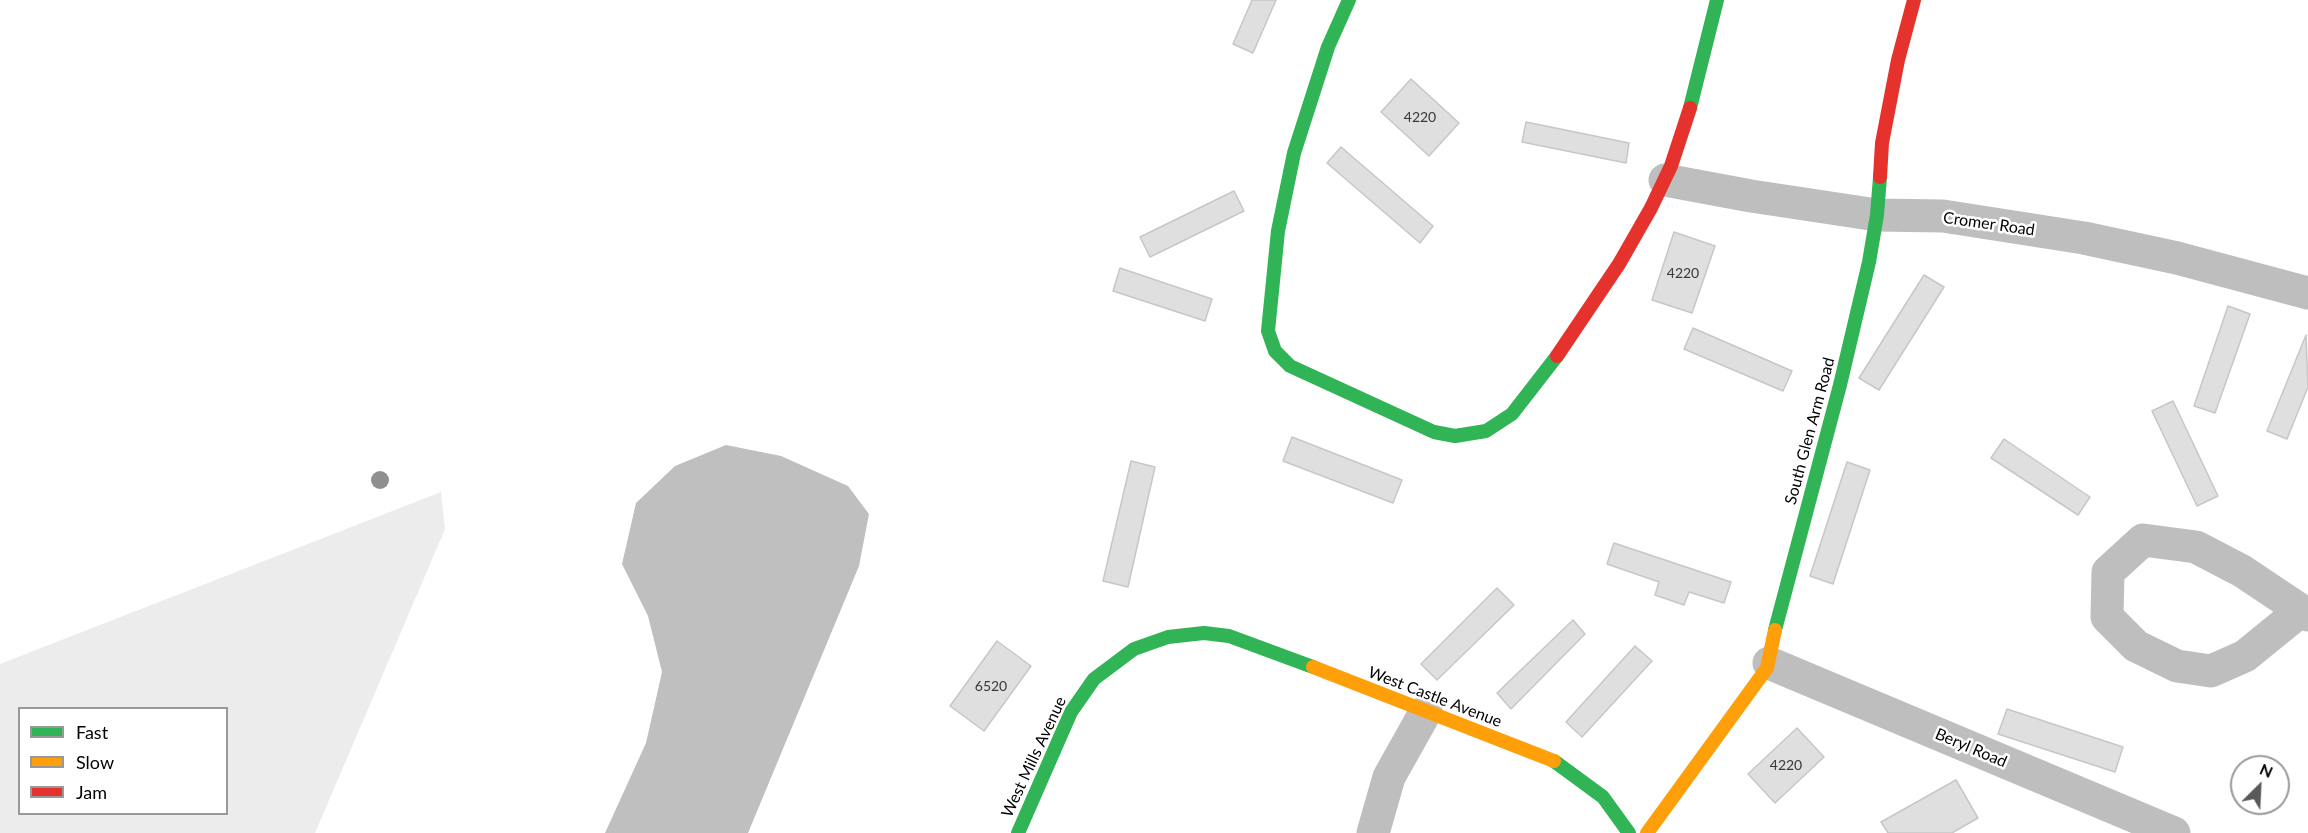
<!DOCTYPE html>
<style>
body{margin:0}
#map{position:relative;width:2308px;height:833px;overflow:hidden;background:#fff;font-family:Lato,sans-serif}
canvas{display:block}
.legend{position:absolute;left:18px;top:707px;width:210px;height:108px;box-sizing:border-box;background:#fff;border:2px solid #999;margin:0;padding:8px 10px;list-style:none;font-size:18px;color:#000}
.legend li{display:flex;align-items:center;gap:12px;height:30px}
.legend b{width:30px;border:2px solid #999}
.north{position:absolute;left:2230px;top:755px;width:60px;height:60px;box-sizing:border-box;background:#fff;border:2px solid #999;border-radius:50%;rotate:24deg;font-size:16px;font-weight:700;line-height:24px;text-align:center;color:#000}
.north::after{content:'';display:block;margin:auto;width:21px;height:27px;background:#595959;clip-path:polygon(50% 0,100% 100%,50% 72%,0 100%)}
</style>
<div id="map">
<canvas width="2308" height="833"></canvas>
<ul class="legend">
<li><b style="height:8px;background:#30b455"></b>Fast</li>
<li><b style="height:8px;background:#ff9f0a"></b>Slow</li>
<li><b style="height:8px;background:#e5322d"></b>Jam</li>
</ul>
<div class="north">N</div>
</div>
<script>
const c = document.querySelector('canvas').getContext('2d');
c.lineJoin = 'round';
function fill(path, color) { c.fillStyle = color; c.fill(path, 'evenodd'); }
const poly = rows => new Path2D(rows.map(r => 'M' + r).join(''));
function strokePath(path, color, width, dash) { c.strokeStyle = color; c.lineWidth = width; c.lineCap = dash ? 'butt' : 'round'; c.setLineDash(dash || []); c.stroke(path); }
function label(font, color, halo, rows, align = 'center') {
  c.font = font + ' Lato,sans-serif'; c.lineWidth = 5; c.setLineDash([]); c.textBaseline = 'middle'; c.strokeStyle = halo; c.fillStyle = color; for (const [text, x, y, turn = 0] of rows) {
    c.save(); c.translate(x, y); c.rotate((+turn || 0) * Math.PI / 180); c.textAlign = isNaN(turn) ? turn : align; if (halo) c.strokeText(text, 0, 0); c.fillText(text, 0, 0); c.restore();
  }
}
const green = poly([
 [441,492,445,529,315,833,0,833,0,664],
 [20,708,226,708,226,814,20,814]
]);
const water = poly([
 [726,445,781,456,848,486,869,514,859,566,748,833,605,833,646,743,662,672,648,616,622,564,636,503,675,466]
]);
const building = poly([
 [1252,0,1276,0,1253,53,1233,44,1252,0],
 [1411,79,1459,123,1429,156,1381,112,1411,79],
 [1526,122,1629,143,1626,163,1522,142,1526,122],
 [1341,147,1433,226,1420,243,1327,163,1341,147],
 [1234,191,1244,211,1150,257,1140,237,1234,191],
 [1674,232,1715,246,1692,313,1652,300,1674,232],
 [1120,268,1212,299,1205,321,1113,291,1120,268],
 [1924,275,1944,287,1879,390,1859,378,1924,275],
 [2228,306,2250,314,2215,413,2194,406,2228,306],
 [1693,328,1792,371,1783,391,1684,349,1693,328],
 [2306,335,2308,387,2287,439,2267,431,2306,335],
 [2173,401,2218,496,2197,506,2152,411,2173,401],
 [1292,437,1402,480,1393,503,1283,461,1292,437],
 [2004,439,2090,497,2078,515,1991,458,2004,439],
 [1131,461,1155,467,1128,587,1103,581,1131,461],
 [1847,462,1870,470,1833,584,1810,576,1847,462],
 [1614,543,1731,582,1724,603,1689,592,1684,605,1655,595,1659,582,1607,564,1614,543],
 [1497,588,1514,605,1437,680,1421,664,1497,588],
 [1573,620,1585,634,1511,709,1497,693,1573,620],
 [997,641,1031,666,984,731,950,706,997,641],
 [1635,646,1652,661,1582,737,1566,722,1635,646],
 [2007,709,2123,747,2115,772,1998,734,2007,709],
 [1797,728,1824,757,1775,803,1748,774,1797,728],
 [1956,780,1978,818,1952,833,1888,833,1881,822,1956,780]
]);
const street = poly([
 [1665,180,1751,196,1877,215,1943,216,2084,238,2177,258,2308,293],
 [2299,612,2245,656,2211,671,2177,666,2136,646,2107,617,2108,572,2143,540,2196,547,2242,571,2308,615],
 [1769,663,2174,833],
 [1373,833,1389,777,1426,711]
]);
const fast = poly([
 [1349,0,1328,47,1294,153,1278,231,1268,331,1275,351,1290,366,1434,432,1455,436,1486,431,1512,414,1557,356],
 [1690,108,1717,0],
 [1775,630,1840,385,1869,262,1877,215,1880,177],
 [1554,761,1603,797,1629,833],
 [1018,833,1071,712,1094,679,1134,649,1168,637,1204,633,1229,636,1313,667]
]);
const slow = poly([
 [1313,667,1554,761],
 [1647,833,1767,668,1775,630]
]);
const jam = poly([
 [1880,177,1882,143,1898,60,1914,0],
 [1557,356,1619,264,1651,208,1671,166,1690,108]
]);
const trees = [
 [380,480]
];
const numberNames = [
 ["4220",1420,117],
 ["4220",1683,273],
 ["6520",991,686],
 ["4220",1786,765]
];
const streetNames = [
 ["Cromer Road",1989,224,8],
 ["South Glen Arm Road",1810,431,-75],
 ["West Castle Avenue",1435,697,21],
 ["Beryl Road",1971,748,23],
 ["West Mills Avenue",1034,757,-65]
];
fill(green, '#ececec');
fill(water, '#bfbfbf');
fill(building, '#dfdfdf');
strokePath(building, '#c7c7c7', 1.5);
strokePath(street, '#bebebe', 33);
strokePath(fast, '#30b455', 14);
strokePath(slow, '#ff9f0a', 14);
strokePath(jam, '#e5322d', 14);
c.fillStyle = '#8f8f8f';
for (const [x, y] of trees) { c.beginPath(); c.arc(x, y, 9, 0, 2 * Math.PI); c.fill(); }
label('14px', '#383838', null, numberNames);
label('16px', '#000', '#fff', streetNames);
</script>
